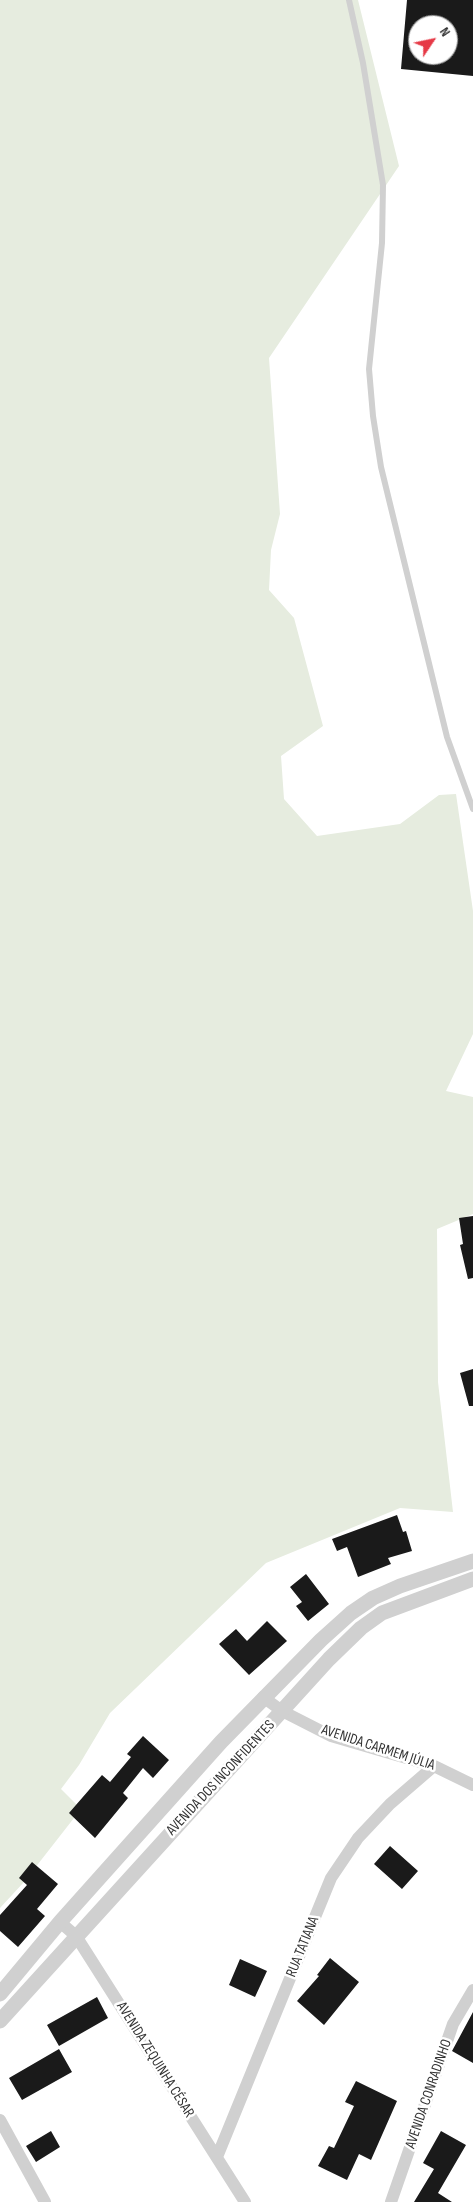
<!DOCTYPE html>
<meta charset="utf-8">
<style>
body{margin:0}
#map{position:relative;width:473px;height:2202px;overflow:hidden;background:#fff;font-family:"Sofia Sans Condensed",sans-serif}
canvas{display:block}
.north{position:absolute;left:408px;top:15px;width:50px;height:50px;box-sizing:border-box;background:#fff;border:1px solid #adadad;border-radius:50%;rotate:56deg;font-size:14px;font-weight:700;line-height:20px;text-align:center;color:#333}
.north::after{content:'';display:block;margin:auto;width:18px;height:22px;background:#e63946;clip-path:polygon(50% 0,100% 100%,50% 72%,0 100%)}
</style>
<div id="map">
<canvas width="473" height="2202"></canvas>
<div class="north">N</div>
</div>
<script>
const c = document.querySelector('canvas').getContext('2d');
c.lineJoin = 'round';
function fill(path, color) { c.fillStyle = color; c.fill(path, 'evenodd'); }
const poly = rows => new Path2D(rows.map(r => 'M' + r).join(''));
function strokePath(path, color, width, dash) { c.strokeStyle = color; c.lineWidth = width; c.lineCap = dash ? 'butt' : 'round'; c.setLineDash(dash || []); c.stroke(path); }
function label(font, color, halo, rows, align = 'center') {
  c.font = font + ' "Sofia Sans Condensed",sans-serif'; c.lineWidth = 5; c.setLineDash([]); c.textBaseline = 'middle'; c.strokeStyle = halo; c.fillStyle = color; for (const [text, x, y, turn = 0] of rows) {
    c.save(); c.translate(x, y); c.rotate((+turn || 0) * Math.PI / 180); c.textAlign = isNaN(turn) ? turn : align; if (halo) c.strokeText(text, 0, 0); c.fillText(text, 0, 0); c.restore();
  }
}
const green = poly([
 [0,0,358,0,399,166,269,358,280,514,271,550,269,590,294,618,323,726,281,756,284,799,317,836,400,824,439,795,456,794,473,911,473,1034,446,1091,473,1097,473,1214,437,1229,438,1382,453,1512,400,1508,266,1563,110,1713,79,1765,61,1789,81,1809,24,1882,0,1908]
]);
const building = poly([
 [407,0,473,0,473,76,401,69],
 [418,25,448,25,448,55,418,55],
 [473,1216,473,1278,468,1279,460,1245,463,1244,459,1218],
 [473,1369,473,1406,469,1406,460,1373],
 [397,1515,403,1532,406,1531,412,1551,388,1558,391,1564,358,1577,347,1547,337,1551,332,1539],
 [306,1574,329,1604,308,1621,296,1606,302,1602,290,1587],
 [267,1621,287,1641,249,1675,219,1644,236,1629,247,1641],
 [143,1736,169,1760,153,1778,143,1768,123,1793,128,1798,95,1838,69,1813,102,1775,110,1782,131,1757,127,1754],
 [390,1846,418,1871,402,1889,374,1864],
 [32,1862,58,1884,37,1909,45,1916,18,1947,0,1931,0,1915,27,1885,19,1878],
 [330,1958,359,1982,324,2025,297,2001,319,1976,317,1975],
 [240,1959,267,1971,255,1997,229,1985],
 [97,1997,108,2018,59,2046,47,2025],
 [473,2012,473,2063,452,2051],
 [59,2049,72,2072,22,2100,9,2078],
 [356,2081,397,2101,371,2160,359,2154,347,2180,318,2166,329,2146,334,2148,354,2106,345,2102],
 [51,2131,60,2147,36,2162,26,2146],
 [441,2131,466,2145,438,2193,452,2202,414,2202,434,2169,423,2163]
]);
const service = poly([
 [349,0,363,63,383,185,382,243,369,369,373,416,381,467,447,737,473,809]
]);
const minor = poly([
 [263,1697,282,1711,331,1736,434,1766,473,1785],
 [60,1922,76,1936,245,2202],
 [0,2120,45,2202],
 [217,2157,331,1878,358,1838,390,1804,434,1766],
 [391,2202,453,2024,473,1990]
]);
const tertiary = poly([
 [0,1994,60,1922,221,1742,321,1640,351,1613,373,1598,400,1586,473,1561],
 [0,2021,329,1659,361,1628,382,1613,473,1579]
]);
const streetNames = [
 ["AVENIDA CARMEM JÚLIA",378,1748,18],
 ["AVENIDA DOS INCONFIDENTES",221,1778,-47],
 ["RUA TATIANA",303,1947,-68],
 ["AVENIDA ZEQUINHA CÉSAR",155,2060,58],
 ["AVENIDA CONRADINHO",429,2094,-71]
];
fill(green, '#e6ecdf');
fill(building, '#1a1a1a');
strokePath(service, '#d0d0d0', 6);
strokePath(minor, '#d0d0d0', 12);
strokePath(tertiary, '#d0d0d0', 15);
label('15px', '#333', '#fff', streetNames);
</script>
